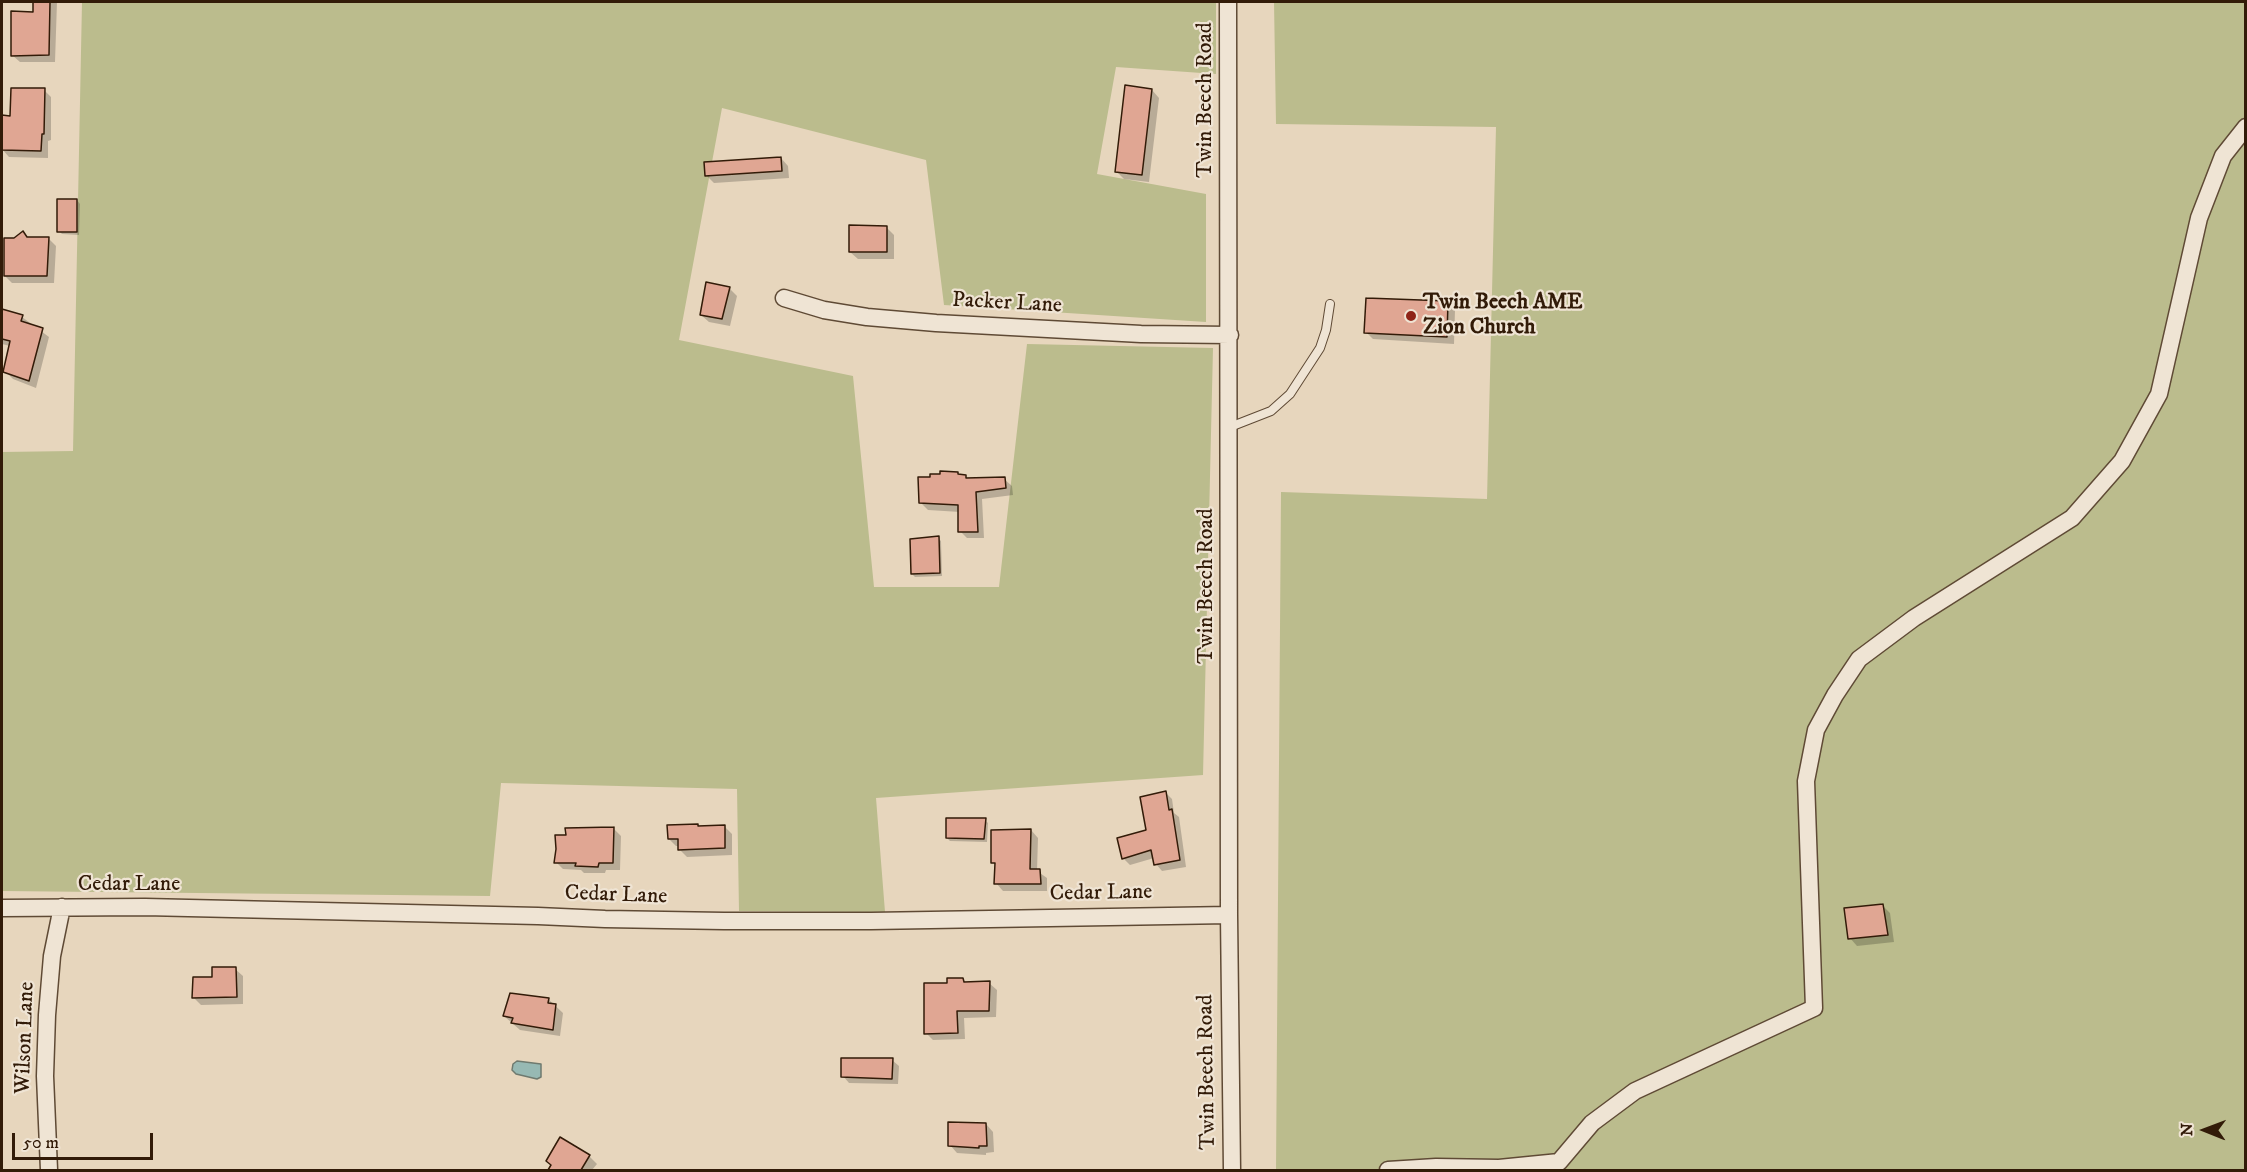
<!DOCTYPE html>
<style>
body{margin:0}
#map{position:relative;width:2247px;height:1172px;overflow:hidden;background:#e7d6bd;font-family:"IM FELL DW Pica",serif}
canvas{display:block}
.frame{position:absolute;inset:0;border:3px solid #321b08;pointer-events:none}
.north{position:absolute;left:2175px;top:1100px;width:60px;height:60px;-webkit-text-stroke:4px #efe4d4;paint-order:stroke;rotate:271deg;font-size:16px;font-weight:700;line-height:24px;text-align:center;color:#321b08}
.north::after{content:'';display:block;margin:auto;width:21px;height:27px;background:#321b08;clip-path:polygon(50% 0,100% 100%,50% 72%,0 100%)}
.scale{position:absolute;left:12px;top:1133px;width:141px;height:27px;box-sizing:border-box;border:3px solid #321b08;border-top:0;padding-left:8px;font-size:18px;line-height:21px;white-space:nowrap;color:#321b08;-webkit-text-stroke:4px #efe4d4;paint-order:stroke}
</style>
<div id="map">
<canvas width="2247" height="1172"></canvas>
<div class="frame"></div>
<div class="north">N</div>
<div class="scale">50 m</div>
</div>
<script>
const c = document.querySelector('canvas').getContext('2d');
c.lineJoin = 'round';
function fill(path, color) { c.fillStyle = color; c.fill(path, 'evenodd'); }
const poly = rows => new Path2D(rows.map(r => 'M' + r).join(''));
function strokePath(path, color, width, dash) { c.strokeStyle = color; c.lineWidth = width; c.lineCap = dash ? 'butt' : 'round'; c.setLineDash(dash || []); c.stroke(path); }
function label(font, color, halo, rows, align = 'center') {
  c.font = font + ' "IM FELL DW Pica",serif'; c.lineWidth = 4.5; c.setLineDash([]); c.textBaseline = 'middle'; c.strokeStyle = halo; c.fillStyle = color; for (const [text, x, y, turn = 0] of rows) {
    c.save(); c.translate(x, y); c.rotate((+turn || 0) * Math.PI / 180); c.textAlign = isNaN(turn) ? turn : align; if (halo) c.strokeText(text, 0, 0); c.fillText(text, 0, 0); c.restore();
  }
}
const green = poly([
 [82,2,1216,2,1216,74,1116,67,1097,174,1206,194,1206,322,944,305,926,160,722,108,679,340,853,376,874,587,999,587,1027,344,1213,348,1203,775,876,798,885,912,739,911,737,789,501,783,490,896,2,891,2,452,73,451],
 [1274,2,2245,2,2245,1170,1276,1170,1281,492,1487,499,1496,127,1276,124]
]);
const water = poly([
 [517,1061,541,1064,541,1077,537,1079,516,1074,512,1070,513,1064,517,1061]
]);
const shadow = poly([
 [35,2,57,2,55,62,20,62,12,55,34,14],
 [44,90,51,97,51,140,48,141,48,158,9,157,2,149,3,117,11,117],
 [1152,90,1159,98,1149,182,1124,179,1116,171],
 [781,158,788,166,789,178,714,183,707,176],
 [77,200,80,204,79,235,62,234,59,231],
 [886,227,894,235,894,259,858,259,850,252],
 [28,238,48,238,56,246,54,283,12,283,5,276],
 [729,288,737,296,730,326,709,322,701,315],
 [1448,302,1455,310,1454,344,1373,339,1366,332],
 [2,310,22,317,49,337,36,388,13,379,5,371,10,346,2,344],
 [957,473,970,480,1004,479,1012,486,1013,495,982,499,984,538,967,538,960,531,960,512,928,510,920,502],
 [938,538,941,541,942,576,915,577,912,574],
 [1165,792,1172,799,1174,813,1179,817,1186,867,1162,871,1156,864,1154,858,1130,865,1124,859,1118,839,1148,831],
 [985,820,988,823,987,842,950,841,947,838],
 [725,827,732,834,732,855,687,857,679,849,679,846,676,846,669,839],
 [614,829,621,836,620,870,606,870,605,873,584,873,581,870,563,869,556,862],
 [1031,830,1038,838,1037,871,1047,878,1047,891,1003,891,996,883,996,866,993,862],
 [1883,906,1890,913,1894,942,1857,946,1850,938],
 [235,969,243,976,243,1004,201,1005,193,997,213,979],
 [963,979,966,983,989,983,997,990,996,1017,964,1018,965,1039,933,1040,926,1033,949,985],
 [510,994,548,999,563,1013,560,1036,520,1030,504,1016],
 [892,1060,899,1066,898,1084,849,1083,843,1076],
 [986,1124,993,1132,994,1152,986,1153,986,1155,957,1153,950,1145],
 [589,1156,597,1164,592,1170,550,1170,553,1166]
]);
const building = poly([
 [33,2,50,2,49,55,11,56,11,11,33,12,33,2],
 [1125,85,1152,89,1142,175,1115,172,1125,85],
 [11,88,45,88,44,134,42,134,41,151,2,150,2,115,10,116,11,88],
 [781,157,782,171,705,176,704,162,781,157],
 [57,199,77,199,77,232,57,232,57,199],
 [849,225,887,226,887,252,849,252,849,225],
 [23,231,27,237,49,237,47,276,4,276,4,238,14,238,23,231],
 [706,282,730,287,722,319,700,315,706,282],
 [1366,298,1448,301,1447,337,1364,333,1366,298],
 [2,309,23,315,21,321,43,328,29,381,3,372,10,341,2,339,2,309],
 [940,471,958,472,958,474,966,475,966,478,1005,477,1006,488,976,492,978,532,958,532,958,505,919,503,918,477,930,477,930,474,940,474,940,471],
 [939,536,940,573,911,574,910,539,939,536],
 [1166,791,1169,810,1172,809,1180,860,1154,865,1151,850,1122,859,1117,838,1146,830,1140,797,1166,791],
 [946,818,986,818,984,839,946,838,946,818],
 [698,824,698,826,725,825,725,848,678,850,678,839,668,839,667,825,698,824],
 [614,827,613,863,599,863,598,867,575,866,576,863,554,863,556,849,555,835,566,835,565,828,614,827],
 [1031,829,1030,869,1040,869,1041,884,994,884,995,863,991,863,991,830,1031,829],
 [1883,904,1888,935,1848,939,1844,908,1883,904],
 [212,967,236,967,237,997,192,998,193,977,212,977,212,967],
 [947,978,963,978,964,982,990,981,989,1011,957,1011,958,1033,924,1034,924,983,947,983,947,978],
 [510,993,549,998,548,1003,556,1004,553,1030,511,1023,513,1018,503,1016,510,993],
 [841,1058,893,1058,892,1079,841,1077,841,1058],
 [948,1122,986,1123,987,1146,979,1146,979,1148,948,1146,948,1122],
 [560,1137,590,1155,581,1170,548,1170,551,1165,546,1161,560,1137]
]);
const lane = poly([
 [1230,427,1271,411,1290,394,1320,348,1326,330,1330,304]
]);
const street = poly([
 [1228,2,1229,915,1232,1170],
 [784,298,824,310,867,317,936,323,1141,334,1230,335],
 [2,908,145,907,538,916,605,919,724,921,871,921,1229,915],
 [49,1170,45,1076,47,1015,52,956,62,907],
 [1388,1170,1436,1167,1499,1168,1559,1162,1592,1123,1635,1091,1814,1008,1806,781,1816,730,1835,695,1859,659,1914,618,2072,518,2122,461,2159,394,2199,218,2223,156,2246,127]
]);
const markers = [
 [1411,316,6,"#8f2418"]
];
const streetNames = [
 ["Twin Beech Road",1206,100,-90],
 ["Packer Lane",1007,304,3],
 ["Twin Beech Road",1207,586,-90],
 ["Cedar Lane",129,885],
 ["Cedar Lane",1101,894,-1],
 ["Cedar Lane",616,896,2],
 ["Wilson Lane",26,1038,-88],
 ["Twin Beech Road",1208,1072,-91]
];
const poiNames = [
 ["Twin Beech AME",1423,303],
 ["Zion Church",1423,328]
];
fill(green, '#bbbc8d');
fill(water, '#97b9b3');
strokePath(water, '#6f7a6f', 1.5);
fill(shadow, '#0003');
fill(building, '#e0a693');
strokePath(building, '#321b08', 1.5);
strokePath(lane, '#5f4a35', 10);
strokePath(street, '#5f4a35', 19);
strokePath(lane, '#efe4d4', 8);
strokePath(street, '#efe4d4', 16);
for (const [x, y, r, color] of markers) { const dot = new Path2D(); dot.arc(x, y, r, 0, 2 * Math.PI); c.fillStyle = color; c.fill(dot); strokePath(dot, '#efe4d4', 2); }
label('22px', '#321b08', '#efe4d4', streetNames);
label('bold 22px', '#321b08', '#efe4d4', poiNames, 'left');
</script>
